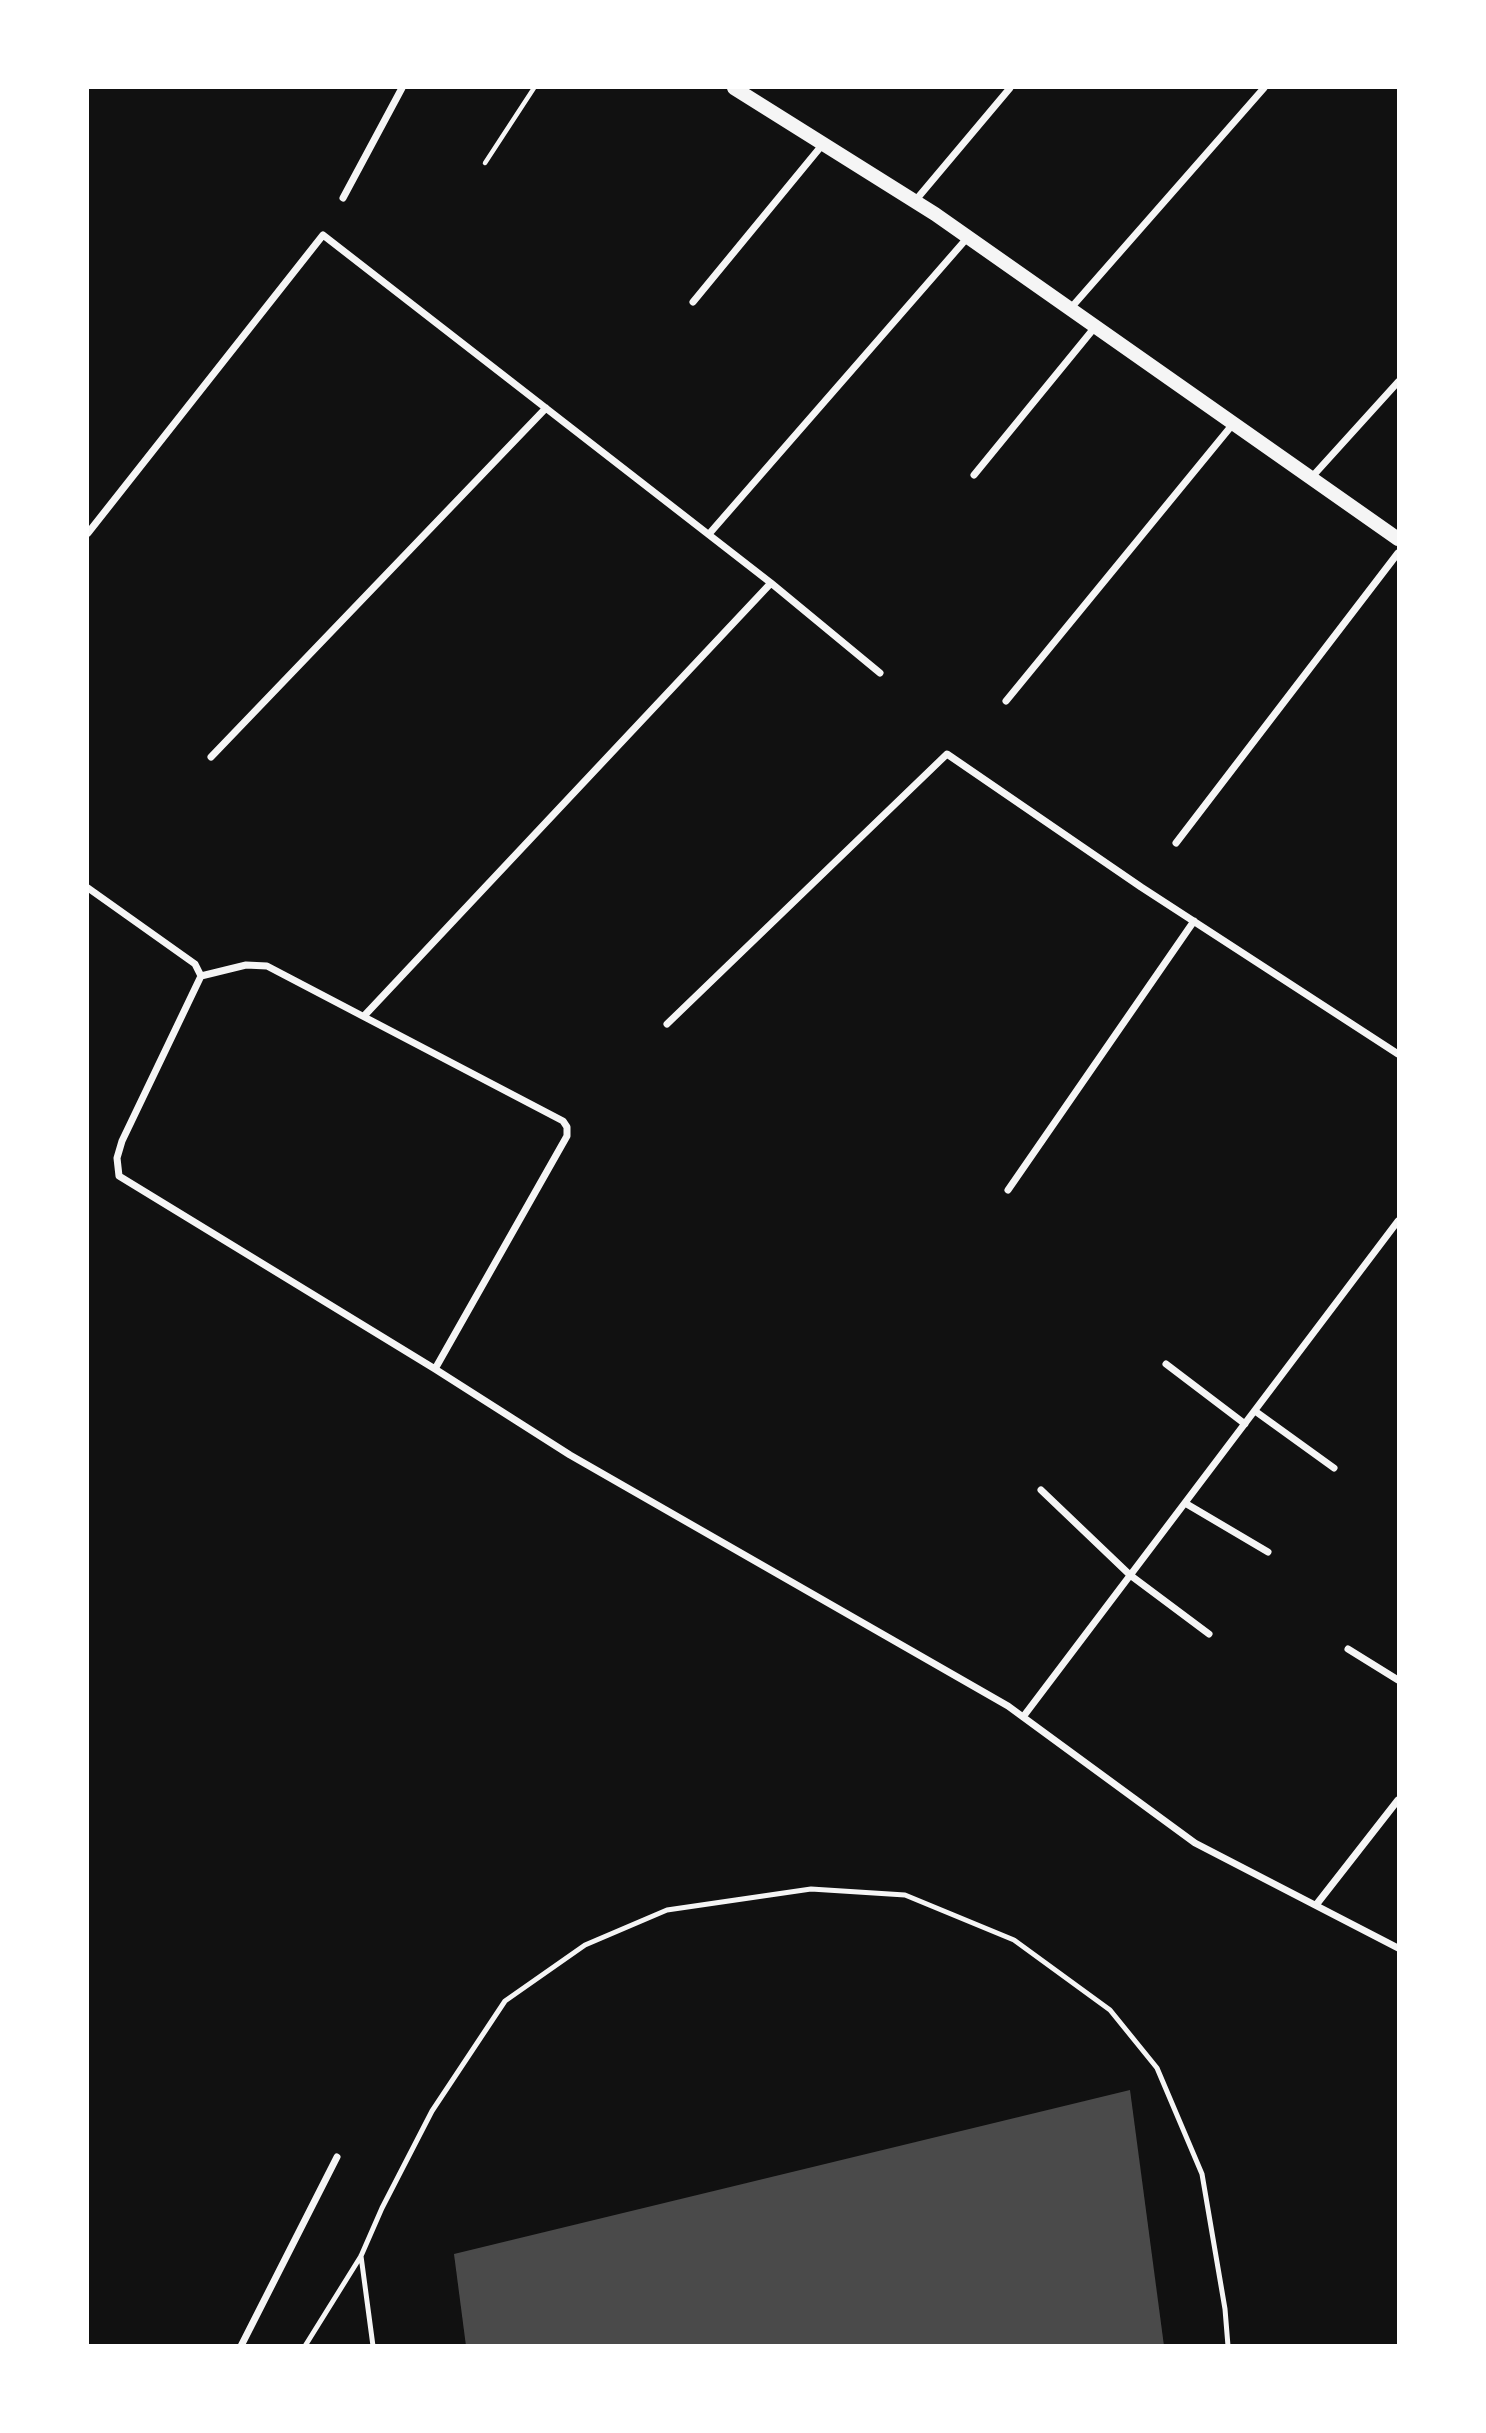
<!DOCTYPE html>
<style>
body{margin:0}
#map{position:relative;width:1486px;height:2433px;overflow:hidden;background:#111;font-family:Signika,sans-serif}
canvas{display:block}
.frame{position:absolute;inset:0;border:89px solid #fff;pointer-events:none}
</style>
<div id="map">
<canvas width="1486" height="2433"></canvas>
<div class="frame"></div>
</div>
<script>
const c = document.querySelector('canvas').getContext('2d');
c.lineJoin = 'round';
function fill(path, color) { c.fillStyle = color; c.fill(path, 'evenodd'); }
const poly = rows => new Path2D(rows.map(r => 'M' + r).join(''));
function strokePath(path, color, width, dash) { c.strokeStyle = color; c.lineWidth = width; c.lineCap = dash ? 'butt' : 'round'; c.setLineDash(dash || []); c.stroke(path); }
const building = poly([
 [1130,2090,1164,2346,466,2346,454,2254]
]);
const path = poly([
 [485,163,534,88]
]);
const service = poly([
 [361,2256,373,2346],
 [305,2346,361,2256,382,2208,432,2111,505,2001,585,1945,667,1910,811,1889,905,1895,1014,1940,1110,2010,1157,2068,1202,2174,1225,2309,1228,2346]
]);
const minor = poly([
 [343,198,402,88],
 [915,201,1010,88],
 [693,302,823,144],
 [1070,309,1264,88],
 [974,475,1095,327],
 [1311,478,1398,382],
 [88,533,323,235,771,583,880,673],
 [709,534,968,237],
 [1006,701,1233,424],
 [211,757,546,408],
 [1176,843,1398,553],
 [88,888,195,964,201,976,122,1141,117,1158,119,1176,435,1369,570,1455,1008,1706,1195,1843,1398,1948],
 [201,976,246,965,267,966,563,1121,567,1127,567,1136,435,1369],
 [364,1016,771,583],
 [667,1024,947,754,1141,887,1398,1054],
 [1008,1190,1194,921],
 [1166,1364,1245,1424],
 [1255,1411,1334,1468],
 [1041,1490,1130,1575,1209,1634],
 [1185,1503,1268,1552],
 [1348,1649,1398,1680],
 [1023,1717,1398,1221],
 [1316,1905,1398,1800],
 [241,2346,337,2157]
]);
const secondary = poly([
 [734,88,935,214,1398,539]
]);
fill(building, '#4a4a4a');
strokePath(path, '#f5f5f5', 4.5);
strokePath(service, '#f5f5f5', 5);
strokePath(minor, '#f5f5f5', 7);
strokePath(secondary, '#f5f5f5', 14);
</script>
